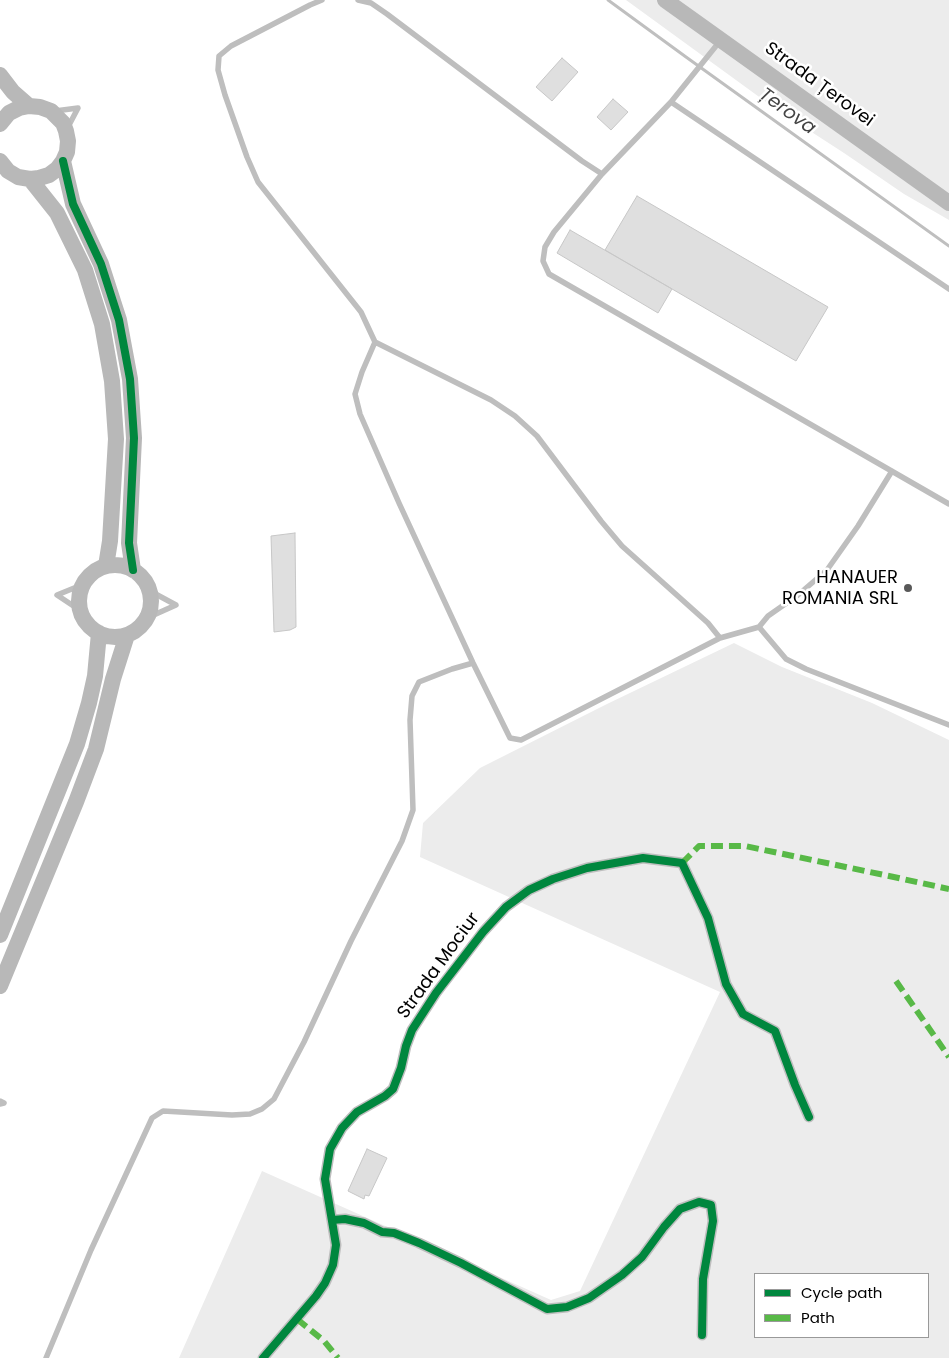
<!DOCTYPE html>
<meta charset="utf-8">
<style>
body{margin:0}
#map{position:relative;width:949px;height:1358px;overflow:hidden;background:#fff;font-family:Poppins,sans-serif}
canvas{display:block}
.legend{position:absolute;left:754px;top:1273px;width:175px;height:65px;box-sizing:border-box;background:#fff;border:1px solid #999;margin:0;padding:6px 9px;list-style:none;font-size:15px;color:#000}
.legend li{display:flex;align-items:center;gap:10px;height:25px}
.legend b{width:25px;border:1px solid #999}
</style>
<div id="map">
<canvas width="949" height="1358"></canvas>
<ul class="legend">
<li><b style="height:6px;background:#00873e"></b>Cycle path</li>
<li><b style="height:6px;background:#58b947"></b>Path</li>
</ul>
</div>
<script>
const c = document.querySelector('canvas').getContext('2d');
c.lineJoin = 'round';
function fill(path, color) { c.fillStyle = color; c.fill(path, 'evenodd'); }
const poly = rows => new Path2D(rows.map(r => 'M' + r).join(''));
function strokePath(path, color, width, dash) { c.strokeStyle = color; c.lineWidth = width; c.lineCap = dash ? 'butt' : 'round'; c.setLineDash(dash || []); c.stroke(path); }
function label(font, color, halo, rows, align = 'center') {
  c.font = font + ' Poppins,sans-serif'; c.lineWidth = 5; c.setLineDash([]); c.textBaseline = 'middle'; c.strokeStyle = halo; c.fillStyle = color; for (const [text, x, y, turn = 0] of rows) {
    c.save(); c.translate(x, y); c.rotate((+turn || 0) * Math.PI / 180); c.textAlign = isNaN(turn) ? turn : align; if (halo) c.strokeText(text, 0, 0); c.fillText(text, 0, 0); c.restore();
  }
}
const green = poly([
 [626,0,949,0,949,220,904,194,844,153,773,107],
 [734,643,782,667,872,703,949,740,949,1358,179,1358,262,1171,551,1300,580,1291,720,992,420,857,423,823,480,768,607,704],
 [755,1274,928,1274,928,1337,755,1337]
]);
const stream = poly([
 [608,0,686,57,949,246]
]);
const building = poly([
 [562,58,578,72,552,101,536,87,562,58],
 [613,99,628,112,611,130,597,117,613,99],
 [637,196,828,307,796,361,605,250,637,196],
 [570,230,672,289,658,313,557,253,570,230],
 [295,533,296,627,290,630,274,632,271,536,295,533],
 [367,1149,387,1158,369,1196,365,1195,364,1199,348,1191,367,1149]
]);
const lane = poly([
 [322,0,310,5,231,46,219,56,218,70,225,95,247,157,258,182,361,312,375,342,362,372,355,394,360,414,399,503,473,663,510,738,521,740,720,638,759,627,786,659,806,669,949,725],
 [358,0,371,3,387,14,582,161,602,174],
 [720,41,671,102,602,174,554,232,545,247,543,261,549,274,949,504],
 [671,102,949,289],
 [55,111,78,108,68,127],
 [375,342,491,400,515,416,537,436,601,521,622,546,708,623,720,638],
 [81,611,57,595,84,584],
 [147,618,176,605,150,591],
 [759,627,768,616,798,595,827,570,858,526,892,471],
 [0,1101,4,1103,0,1104],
 [46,1358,91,1250,152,1118,163,1111,232,1115,250,1114,262,1109,274,1099,304,1042,351,941,402,841,413,810,410,720,412,696,419,682,452,669,473,663]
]);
const street = poly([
 [332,1220,345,1219,364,1223,382,1232,394,1233,419,1243,461,1263,547,1309,567,1307,589,1298,622,1275,642,1257,664,1227,680,1209,699,1202,711,1205,713,1221,703,1279,702,1335],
 [263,1358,316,1296,325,1283,333,1265,336,1245,325,1179,330,1149,342,1128,357,1112,385,1096,393,1089,401,1068,406,1046,412,1030,436,993,483,932,506,907,529,890,553,879,587,868,643,858,682,863,708,918,726,984,743,1014,775,1031,795,1085,809,1117]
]);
const secondary = poly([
 [665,0,949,203],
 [0,75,13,92,29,106],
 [0,124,9,113,19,108,29,106,40,107,51,111,63,123,66,131,68,141,67,152,63,161,57,169,49,175,39,178,30,179,18,177,8,171,0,161],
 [63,161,73,204,101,264,119,320,130,379,134,438,129,543,133,570],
 [30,179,57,213,85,270,102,324,112,381,116,439,110,541,106,566],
 '79 601a36 36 0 1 1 72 0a36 36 0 1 1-72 0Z',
 [0,935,77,744,89,703,95,676,99,633],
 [0,986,76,802,96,749,113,679,127,635]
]);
const quiet = poly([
 [682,863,699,846,745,846,889,876,949,889],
 [896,981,949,1057],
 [297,1319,324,1341,338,1358]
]);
const cycleway = poly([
 [63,161,73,204,101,264,119,320,130,379,134,438,129,543,133,570],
 [332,1220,345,1219,364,1223,382,1232,394,1233,419,1243,461,1263,547,1309,567,1307,589,1298,622,1275,642,1257,664,1227,680,1209,699,1202,711,1205,713,1221,703,1279,702,1335],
 [263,1358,316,1296,325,1283,333,1265,336,1245,325,1179,330,1149,342,1128,357,1112,385,1096,393,1089,401,1068,406,1046,412,1030,436,993,483,932,506,907,529,890,553,879,587,868,643,858,682,863,708,918,726,984,743,1014,775,1031,795,1085,809,1117]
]);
const markers = [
 [908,588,5,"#595959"]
];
const streetNames = [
 ["Strada Țerovei",819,85,36],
 ["Strada Mociur",439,966,-54]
];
const poiNames = [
 ["HANAUER",898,578],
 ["ROMANIA SRL",898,599]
];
const waterNames = [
 ["Țerova",787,112,36]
];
fill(green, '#ececec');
strokePath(stream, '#bfbfbf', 3);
fill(building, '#dfdfdf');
strokePath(building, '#c7c7c7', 1);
strokePath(lane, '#bebebe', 5.5);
strokePath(street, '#bebebe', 11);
strokePath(secondary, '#b8b8b8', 16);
strokePath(quiet, '#58b947', 6, [12, 6]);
strokePath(cycleway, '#00873e', 8);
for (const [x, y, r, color] of markers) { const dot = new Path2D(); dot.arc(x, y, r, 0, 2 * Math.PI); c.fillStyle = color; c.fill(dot); strokePath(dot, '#fff', 2); }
label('18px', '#000', '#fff', streetNames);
label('18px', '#000', '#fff', poiNames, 'right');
label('italic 19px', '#444', '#fff', waterNames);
</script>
